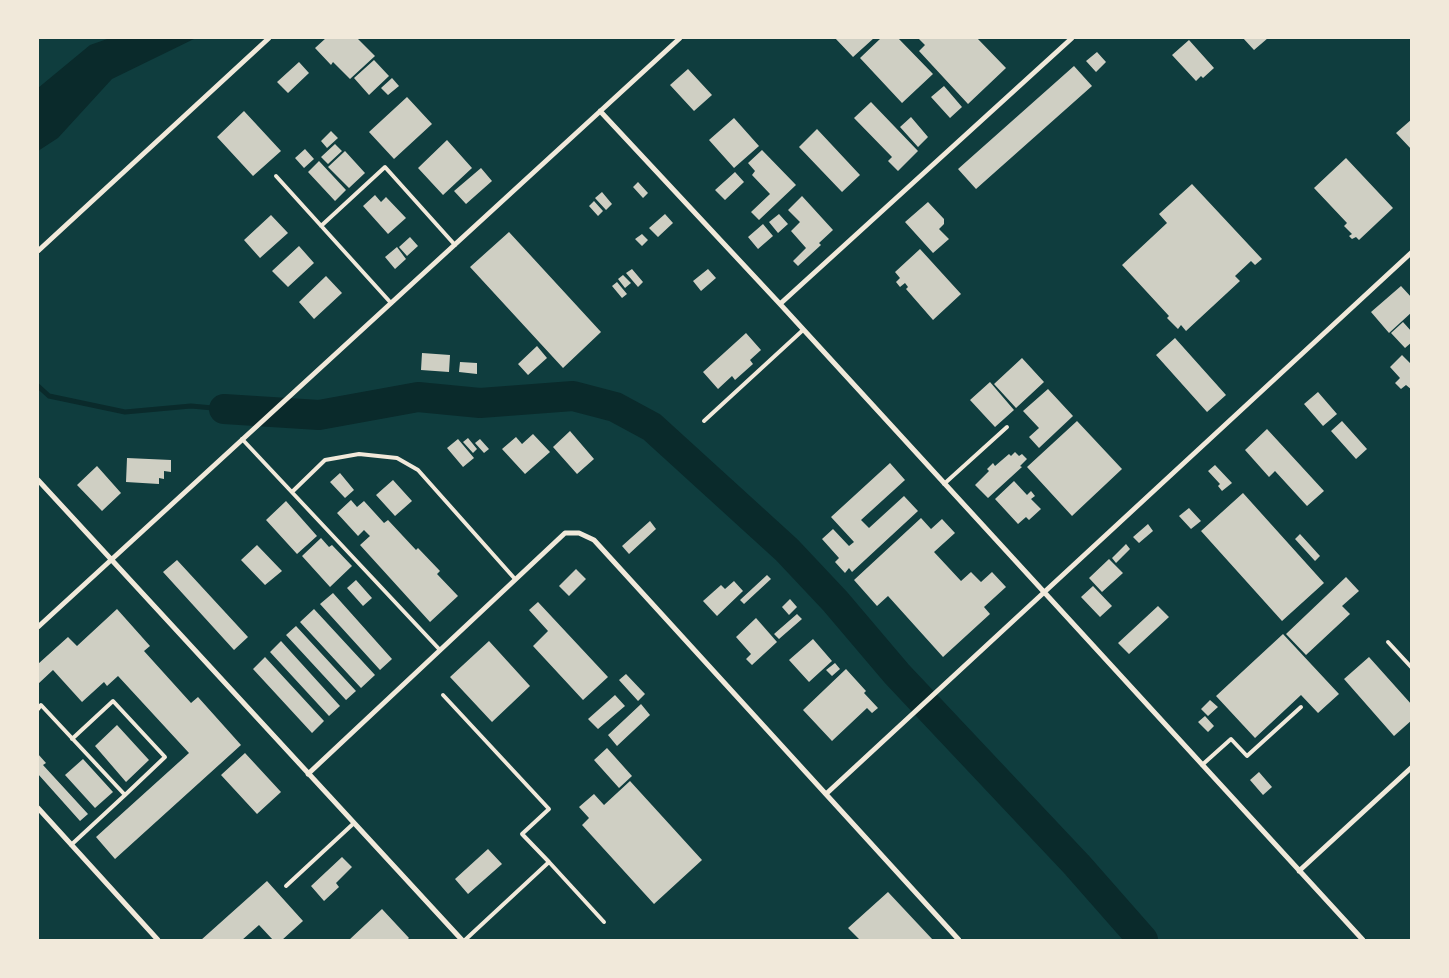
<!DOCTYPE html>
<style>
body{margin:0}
#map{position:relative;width:1449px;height:978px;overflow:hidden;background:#0f3d3e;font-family:"Source Serif 4",serif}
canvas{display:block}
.frame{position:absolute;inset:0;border:39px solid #f1e9da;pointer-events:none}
</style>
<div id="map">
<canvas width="1449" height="978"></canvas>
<div class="frame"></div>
</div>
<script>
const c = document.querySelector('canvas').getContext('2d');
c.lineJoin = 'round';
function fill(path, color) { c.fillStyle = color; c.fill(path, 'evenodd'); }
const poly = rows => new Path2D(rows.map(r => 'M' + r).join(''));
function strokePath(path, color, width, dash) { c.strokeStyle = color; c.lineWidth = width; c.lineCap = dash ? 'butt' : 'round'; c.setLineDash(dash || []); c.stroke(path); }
const water = poly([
 [110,38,196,38,112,79,58,138,38,151,38,88,90,45]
]);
const stream = poly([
 [38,386,49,396,125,412,191,406,224,409]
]);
const river = poly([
 [224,409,319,415,418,397,480,403,573,396,615,407,652,427,787,550,835,601,897,674,1077,865,1143,940]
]);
const building = poly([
 [326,38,357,38,375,56,350,79,333,62,331,65,315,48],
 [835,38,874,38,853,57],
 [881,38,898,38,933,74,902,103,860,58],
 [918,38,977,38,1006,68,968,104,919,51,925,45],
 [1243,38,1268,38,1254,50],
 [1189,40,1214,68,1203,78,1201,76,1196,81,1172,55],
 [1097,52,1106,62,1096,72,1086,61],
 [374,60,389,76,369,95,354,78],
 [299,62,309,73,288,93,277,82],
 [1074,66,1092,86,976,189,958,169],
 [688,69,712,95,694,111,670,85],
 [392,78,399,86,388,95,381,88],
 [944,86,962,107,950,118,931,97],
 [407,97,432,124,394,159,369,132],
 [871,102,918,151,898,171,888,161,892,157,854,118],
 [244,111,281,151,253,176,217,137],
 [911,117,928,137,918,147,900,127],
 [734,118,759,146,734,168,709,140],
 [1412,119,1412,150,1396,133],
 [817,129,860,175,842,192,799,147],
 [331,131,338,138,327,148,321,141],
 [447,140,472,168,443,195,418,168],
 [335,144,342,151,328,164,321,157],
 [305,149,314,159,304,168,295,158],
 [762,150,796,185,759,220,751,212,770,194,752,175,755,171,748,163],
 [345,151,365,173,349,188,328,167],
 [1346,158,1393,208,1359,240,1356,237,1352,239,1349,236,1352,234,1344,226,1347,223,1314,188],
 [319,161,346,190,335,201,308,172],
 [481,168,492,181,466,204,454,191],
 [735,172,744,182,725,200,715,190],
 [638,182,648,193,643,198,633,187],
 [1192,184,1262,259,1255,265,1251,261,1235,276,1240,281,1186,331,1181,325,1178,329,1167,318,1169,316,1122,265,1167,223,1159,214],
 [602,192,612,204,606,210,595,198],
 [375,195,381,202,386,197,406,218,388,234,363,206],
 [802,196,833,230,819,243,821,245,798,266,793,261,806,248,791,231,800,222,788,210],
 [594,201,603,211,598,216,589,206],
 [928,202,944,219,944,224,939,229,949,239,933,253,905,222],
 [665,214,673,223,658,237,649,228],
 [779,214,788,224,778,233,769,222],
 [271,215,288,233,260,258,244,240],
 [763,224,773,236,758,249,748,237],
 [509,232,601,332,563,368,470,267],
 [642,234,648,240,642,246,635,239],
 [410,237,418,246,407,256,399,247],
 [299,246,314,263,288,287,272,271],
 [397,247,406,259,395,269,385,257],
 [920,249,961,294,933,320,906,289,908,287,905,283,900,287,896,282,900,278,895,272],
 [632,269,643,282,638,287,626,273],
 [708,269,716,278,701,291,693,281],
 [623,275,631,283,625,288,618,279],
 [326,276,342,293,314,319,299,302],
 [617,282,627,294,622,298,612,286],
 [1401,286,1412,298,1412,312,1389,333,1371,312],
 [1403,322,1412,332,1412,342,1405,348,1391,333],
 [746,333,761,350,750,360,753,364,735,380,732,376,718,389,703,372],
 [1175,338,1226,395,1207,412,1156,355],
 [537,346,547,358,528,375,518,364],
 [422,353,450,355,449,372,421,370],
 [1402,355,1412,365,1412,390,1406,385,1401,389,1395,383,1400,378,1390,367],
 [1022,358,1044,382,1016,408,994,384],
 [460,362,477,363,477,374,459,372],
 [990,382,1014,410,995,427,970,400],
 [1048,389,1073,416,1039,448,1029,437,1039,428,1023,411],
 [1318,392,1337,414,1323,426,1304,404],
 [1077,421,1122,469,1072,516,1027,467],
 [1342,421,1367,449,1356,459,1331,431],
 [1267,429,1324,491,1307,506,1275,471,1269,477,1245,450],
 [570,431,594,459,577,474,553,447],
 [533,434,550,452,525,474,502,449,516,437,522,444],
 [468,438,477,449,473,453,463,442],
 [458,439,474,458,463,467,447,448],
 [480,439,489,449,484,453,475,443],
 [1015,452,1019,456,1022,454,1027,459,1020,466,1022,467,988,498,975,485,989,471,987,469,993,463,995,466,1009,454,1011,456],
 [127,458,171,460,171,472,164,471,164,479,159,478,159,484,126,482],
 [890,463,905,480,861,520,869,528,904,496,918,511,852,572,849,568,845,573,835,562,839,558,822,539,833,529,849,546,854,542,831,517],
 [1215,465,1232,483,1222,491,1218,486,1220,484,1208,471],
 [97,466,121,493,102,511,77,485],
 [340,473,354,490,345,498,330,482],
 [393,480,412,501,395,516,376,495],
 [1014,481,1027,495,1031,491,1035,496,1031,499,1041,509,1029,520,1026,517,1018,524,995,499],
 [1243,493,1324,583,1282,621,1201,531],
 [351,500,357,507,364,501,384,523,388,520,416,550,418,548,440,571,437,574,458,596,430,622,360,545,370,536,364,530,358,536,337,513],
 [286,501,317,536,297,554,266,520],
 [1189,508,1201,521,1191,529,1179,516],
 [921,518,931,529,942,519,955,533,934,552,961,581,971,572,981,582,992,572,1006,587,984,607,990,614,943,657,888,596,877,606,854,580],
 [650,521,656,529,629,554,622,546],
 [1148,524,1153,531,1139,543,1133,537],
 [1300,534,1320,556,1315,561,1295,539],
 [321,538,329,547,332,545,352,566,330,587,302,556],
 [1126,544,1130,549,1116,563,1112,558],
 [257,545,282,571,265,585,241,560],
 [1109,559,1123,573,1102,592,1089,578],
 [177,560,248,637,234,650,163,572],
 [576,569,586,579,569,596,559,586],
 [767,575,771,579,744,604,740,600],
 [1346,577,1359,591,1342,606,1350,614,1306,655,1286,634],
 [356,580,372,598,363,606,347,588],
 [734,581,743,591,717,616,703,601,721,585,725,589],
 [1093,586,1112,606,1100,617,1081,597],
 [333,593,392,659,380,670,320,604],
 [790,599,797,607,789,615,782,607],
 [538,602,608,677,583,700,533,646,548,631,529,610],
 [1158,606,1169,617,1129,654,1118,643],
 [117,609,150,646,144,651,191,703,198,697,241,745,115,859,96,837,189,753,118,676,107,686,104,682,82,702,53,670,38,684,38,664,68,637,77,646],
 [314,609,375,675,361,688,300,622],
 [797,614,802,619,779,639,774,634],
 [756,618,777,642,752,665,746,659,751,654,736,637],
 [296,626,356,691,346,700,286,635],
 [1283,634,1339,694,1318,713,1301,695,1255,738,1216,696],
 [813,639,832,661,809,682,789,660],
 [281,641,340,706,329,716,270,652],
 [489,641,530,686,492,722,450,677],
 [265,657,324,721,312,733,253,669],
 [1369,657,1412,705,1412,720,1394,736,1344,679],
 [835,663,840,669,832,676,826,670],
 [846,669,866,691,864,693,878,708,872,713,867,708,832,741,803,710],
 [626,674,645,694,638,701,619,680],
 [615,695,625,706,598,729,588,719],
 [1210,700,1218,707,1208,716,1201,709],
 [641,704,650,715,617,746,608,735],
 [1205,716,1214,726,1208,732,1198,722],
 [117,725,149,760,126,782,95,746],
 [607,748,632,776,619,788,594,760],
 [245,753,281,792,257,814,221,775],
 [38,754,46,763,43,765,88,814,80,821,38,774],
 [83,759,113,792,95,808,65,775],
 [1259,772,1272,787,1263,795,1250,780],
 [630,781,702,860,654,904,582,825,589,818,579,807,594,794,604,805],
 [488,849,502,864,468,894,455,879],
 [342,857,352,867,336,883,339,887,324,901,311,886],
 [267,881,303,921,282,940,273,940,259,925,242,940,201,940],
 [888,892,933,940,860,940,848,928],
 [382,909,409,938,407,940,349,940]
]);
const service = poly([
 [276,176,391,303],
 [321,226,385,167,455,245],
 [704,421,803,330],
 [242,439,440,650],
 [944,484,1007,427],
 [292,492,325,460,359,454,397,458,418,470,515,579],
 [1388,642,1412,668],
 [443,695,549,809,522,834,549,862],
 [38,709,41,705,125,795,71,845],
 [72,739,113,701,165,757,125,795],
 [1202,765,1231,739,1247,756,1301,707],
 [286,886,354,823],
 [465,940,549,862,604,922]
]);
const minor = poly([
 [600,111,780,304,1363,940],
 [38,251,269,38],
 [780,304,1072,38],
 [38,480,462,940],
 [38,627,680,38],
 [308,774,565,533,579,533,594,540,959,940],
 [826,794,1412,252],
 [38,808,158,940],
 [1299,871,1412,767]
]);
fill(water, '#0a2a2b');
strokePath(stream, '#0a2a2b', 5);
strokePath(river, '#0a2a2b', 30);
fill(building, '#cfcfc3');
strokePath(service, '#f1e9da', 4);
strokePath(minor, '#f1e9da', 5);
</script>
